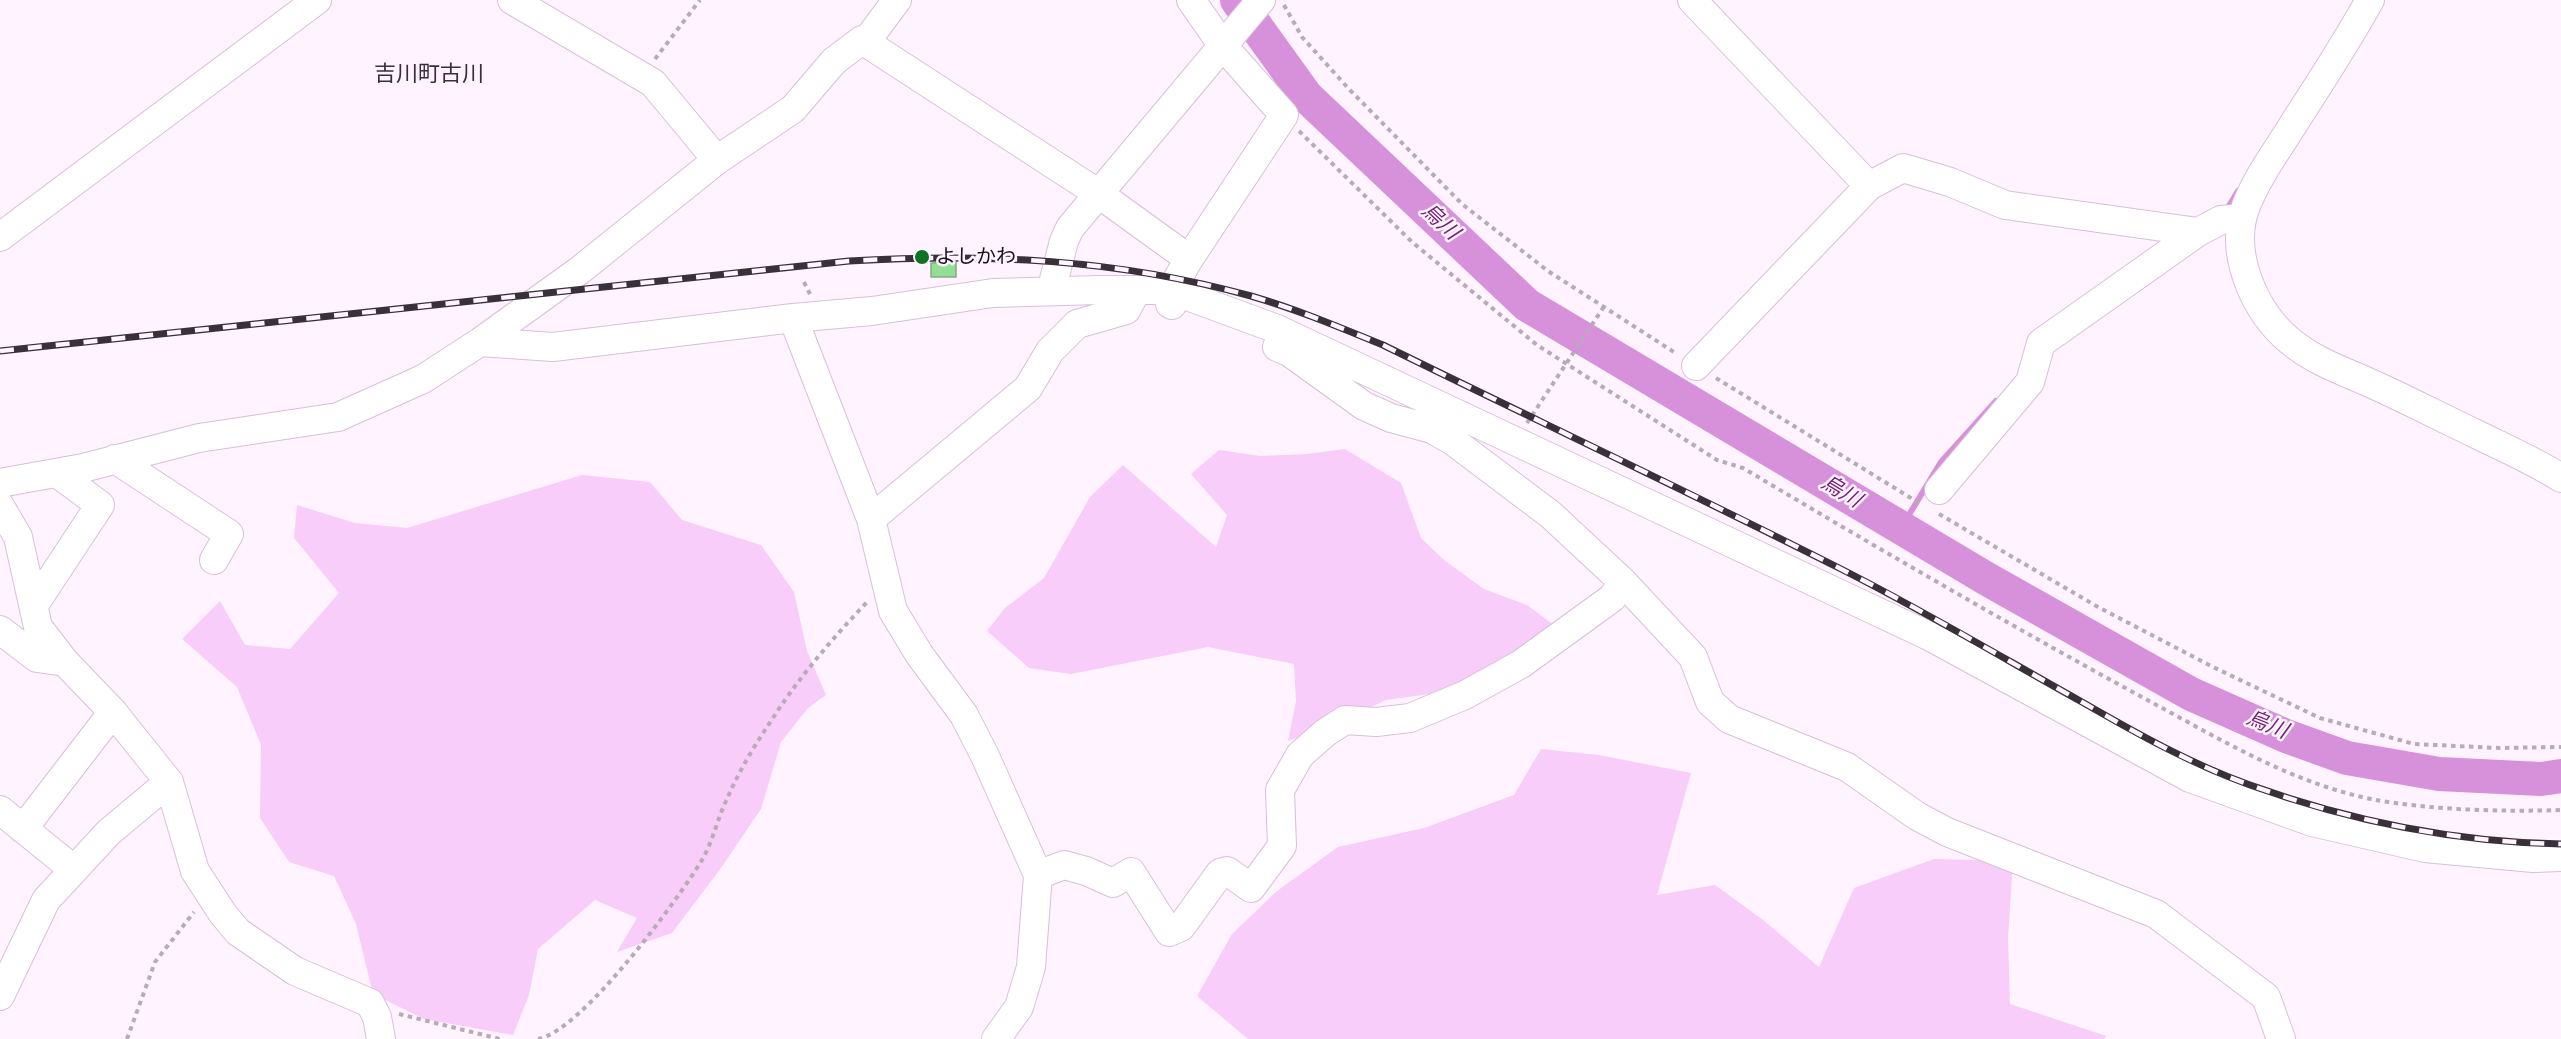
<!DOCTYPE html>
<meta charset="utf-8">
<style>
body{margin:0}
canvas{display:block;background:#fef3fe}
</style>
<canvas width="2561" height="1039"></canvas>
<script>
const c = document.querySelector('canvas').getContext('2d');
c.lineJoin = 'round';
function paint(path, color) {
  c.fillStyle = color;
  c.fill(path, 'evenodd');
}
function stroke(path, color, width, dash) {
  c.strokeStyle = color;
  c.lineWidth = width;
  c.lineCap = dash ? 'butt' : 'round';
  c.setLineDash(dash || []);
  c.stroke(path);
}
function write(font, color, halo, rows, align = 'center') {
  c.font = font + ' Karla,"Noto Sans JP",sans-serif';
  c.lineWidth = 5;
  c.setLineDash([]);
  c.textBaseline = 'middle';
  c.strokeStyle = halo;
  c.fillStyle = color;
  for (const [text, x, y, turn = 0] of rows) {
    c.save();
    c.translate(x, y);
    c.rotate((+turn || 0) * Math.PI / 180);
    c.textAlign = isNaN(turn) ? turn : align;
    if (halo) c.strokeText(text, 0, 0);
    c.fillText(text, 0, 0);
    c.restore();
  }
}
paint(new Path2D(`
 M 1345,449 L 1401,483 L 1421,538 L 1444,560 L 1484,589 L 1527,605 L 1554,625 L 1508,660 L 1450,691 L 1386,700 L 1345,720 L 1288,741 L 1296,701 L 1294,664 L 1208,647 L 1071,674 L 1029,668 L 987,631 L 1005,608 L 1044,578 L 1090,497 L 1123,465 L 1216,547 L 1227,515 L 1191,474 L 1219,450 L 1260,456 L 1307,454 Z
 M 582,475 L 650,482 L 682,520 L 761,545 L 794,592 L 807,651 L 826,695 L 808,708 L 781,742 L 761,809 L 721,868 L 672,933 L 617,952 L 637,918 L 595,900 L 538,949 L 529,995 L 513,1035 L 424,1019 L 373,994 L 356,924 L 334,876 L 289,862 L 260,818 L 261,745 L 237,687 L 182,639 L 220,601 L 245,645 L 290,649 L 339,593 L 294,538 L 297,505 L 355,523 L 407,528 Z
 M 1541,749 L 1599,755 L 1691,773 L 1657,895 L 1715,885 L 1763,920 L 1819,967 L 1854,888 L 1934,859 L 2013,861 L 2008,938 L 2010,1004 L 2106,1036 L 2104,1039 L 1248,1039 L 1197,996 L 1232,934 L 1277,891 L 1338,847 L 1424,828 L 1514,795 Z`), '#f8cdf9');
stroke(new Path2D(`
 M 2226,211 L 2238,191
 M 1901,528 L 1941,462 L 1996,401`), '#d790da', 6);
stroke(new Path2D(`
 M 1237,0 L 1306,96 L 1527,305 L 1987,579 L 2191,694 L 2286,736 L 2347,758 L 2439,774 L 2541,779 L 2561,776`), '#d790da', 34);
const building = new Path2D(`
 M 956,262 L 956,277 L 931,277 L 931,263 Z`);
paint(building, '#90df95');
stroke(building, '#8ca68c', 1.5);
const minor = new Path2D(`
 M 512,0 L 653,83 L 717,160
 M 1692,0 L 1869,186
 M 2370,0 C 2347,41 2322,80 2296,120 C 2279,148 2258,175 2246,206 C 2228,252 2254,311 2290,341 C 2314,361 2341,370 2370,383 C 2404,398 2438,416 2472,432 C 2502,447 2533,460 2561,478
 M 865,43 L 897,0
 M 0,237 L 317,0
 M 1051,291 L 1064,241 L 1070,228 L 1261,0
 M 1172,305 L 1170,304 L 1171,290 L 1189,259 L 1284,115 L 1223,46 L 1191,0
 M 793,318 L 871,519 L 893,611 L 919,654 L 964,715 L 985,756 L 1038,875 L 1031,967 L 1019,1007 L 996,1039
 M 480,342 L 580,270 L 717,160 L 793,109 L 834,61 L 862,40 L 1099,194 L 1189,259
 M 1277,347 L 1289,352 L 1364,406 L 1391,418 L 1432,429 L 1453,441 L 1551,515 L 1623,582 L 1693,657 L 1710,702 L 1729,719 L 1847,767 L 1917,816 L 1947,832 L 2156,914 L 2266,997 L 2281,1039
 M 1696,366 L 1869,186 L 1903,168 L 1950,182 L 2005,205 L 2198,232 L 2221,220 L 2242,218
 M 115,459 L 229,534 L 214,560
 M 0,483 L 83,468 L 199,438 L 338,417 L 423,379 L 480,342 L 553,347 L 793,318 L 872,311 L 993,293 L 1099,290 L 1171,290 L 1277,329 L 1929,636 L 2190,778 L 2312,822 L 2425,848 L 2533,858 L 2561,857
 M 1939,490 L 2030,382 L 2041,343 L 2198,232
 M 0,506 L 18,537 L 38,627 L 65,662 L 113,712 L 169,782 L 195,871 L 223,914 L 238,932 L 295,971 L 370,1003 L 377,1017 L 381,1039
 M 871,519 L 1028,388 L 1050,351 L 1077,324 L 1126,310 L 1137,290
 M 34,605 L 100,505 L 57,473
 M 0,630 L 37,658 L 65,662
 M 0,810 L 73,869
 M 23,829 L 113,712
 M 1038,875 L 1064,865 L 1086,871 L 1113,883 L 1131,872 L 1169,932 L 1181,927 L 1220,873 L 1227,871 L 1251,888 L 1282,846 L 1280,790 L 1300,755 L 1325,733 L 1345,720 L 1376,722 L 1410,718 L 1465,695 L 1521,664 L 1612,598 L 1623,582
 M 0,996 L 46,900 L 109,832 L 169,782`);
stroke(minor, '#d9bfda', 30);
stroke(new Path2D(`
 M 1284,5 L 1302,37 L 1348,88 L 1462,204 L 1548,271 L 1677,354
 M 655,59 L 700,0
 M 1299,131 L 1412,242 L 1537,345 L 1717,460 L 1743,468 C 1874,546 2006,623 2140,696 C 2213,735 2288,782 2371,799 C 2428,810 2503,812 2561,810
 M 804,282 L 810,294
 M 1716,378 L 1919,503
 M 1527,423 L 1603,308
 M 1939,514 L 2098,607 L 2213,667 L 2320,718 L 2414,744 L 2499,748 L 2561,747
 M 399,1014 L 500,1039
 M 127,1039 L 155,962 L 194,912
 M 538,1039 C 582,1031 677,901 702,860 C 713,841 717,820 726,801 C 738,773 754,746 771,721 C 799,677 832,639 868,601`), '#b6abb6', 4, [4.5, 4.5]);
stroke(minor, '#fff', 28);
const rail = new Path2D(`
 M 0,351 L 849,261 C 988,253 1116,259 1251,296 C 1296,309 1339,327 1383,345 C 1536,420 1691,493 1843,570 C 1924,611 2003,658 2082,702 C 2136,733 2191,764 2250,785 C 2350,821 2455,842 2561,844`);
stroke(rail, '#393039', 7);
stroke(rail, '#fef3fe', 4.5, [14]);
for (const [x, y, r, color] of [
 [922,257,8,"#0e7324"]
]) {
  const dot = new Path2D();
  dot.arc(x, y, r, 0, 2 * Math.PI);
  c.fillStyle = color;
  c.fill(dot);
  stroke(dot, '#fef3fe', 2);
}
write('20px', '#1b121b', '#fef3fe', [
 ["よしかわ",936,257]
], 'left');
write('italic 21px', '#721f78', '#fef3fe', [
 ["烏川",1440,222,43],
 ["烏川",1841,492,31],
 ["烏川",2267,725,22]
]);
write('22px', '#3f2b40', '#fef3fe', [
 ["吉川町古川",429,75]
]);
</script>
